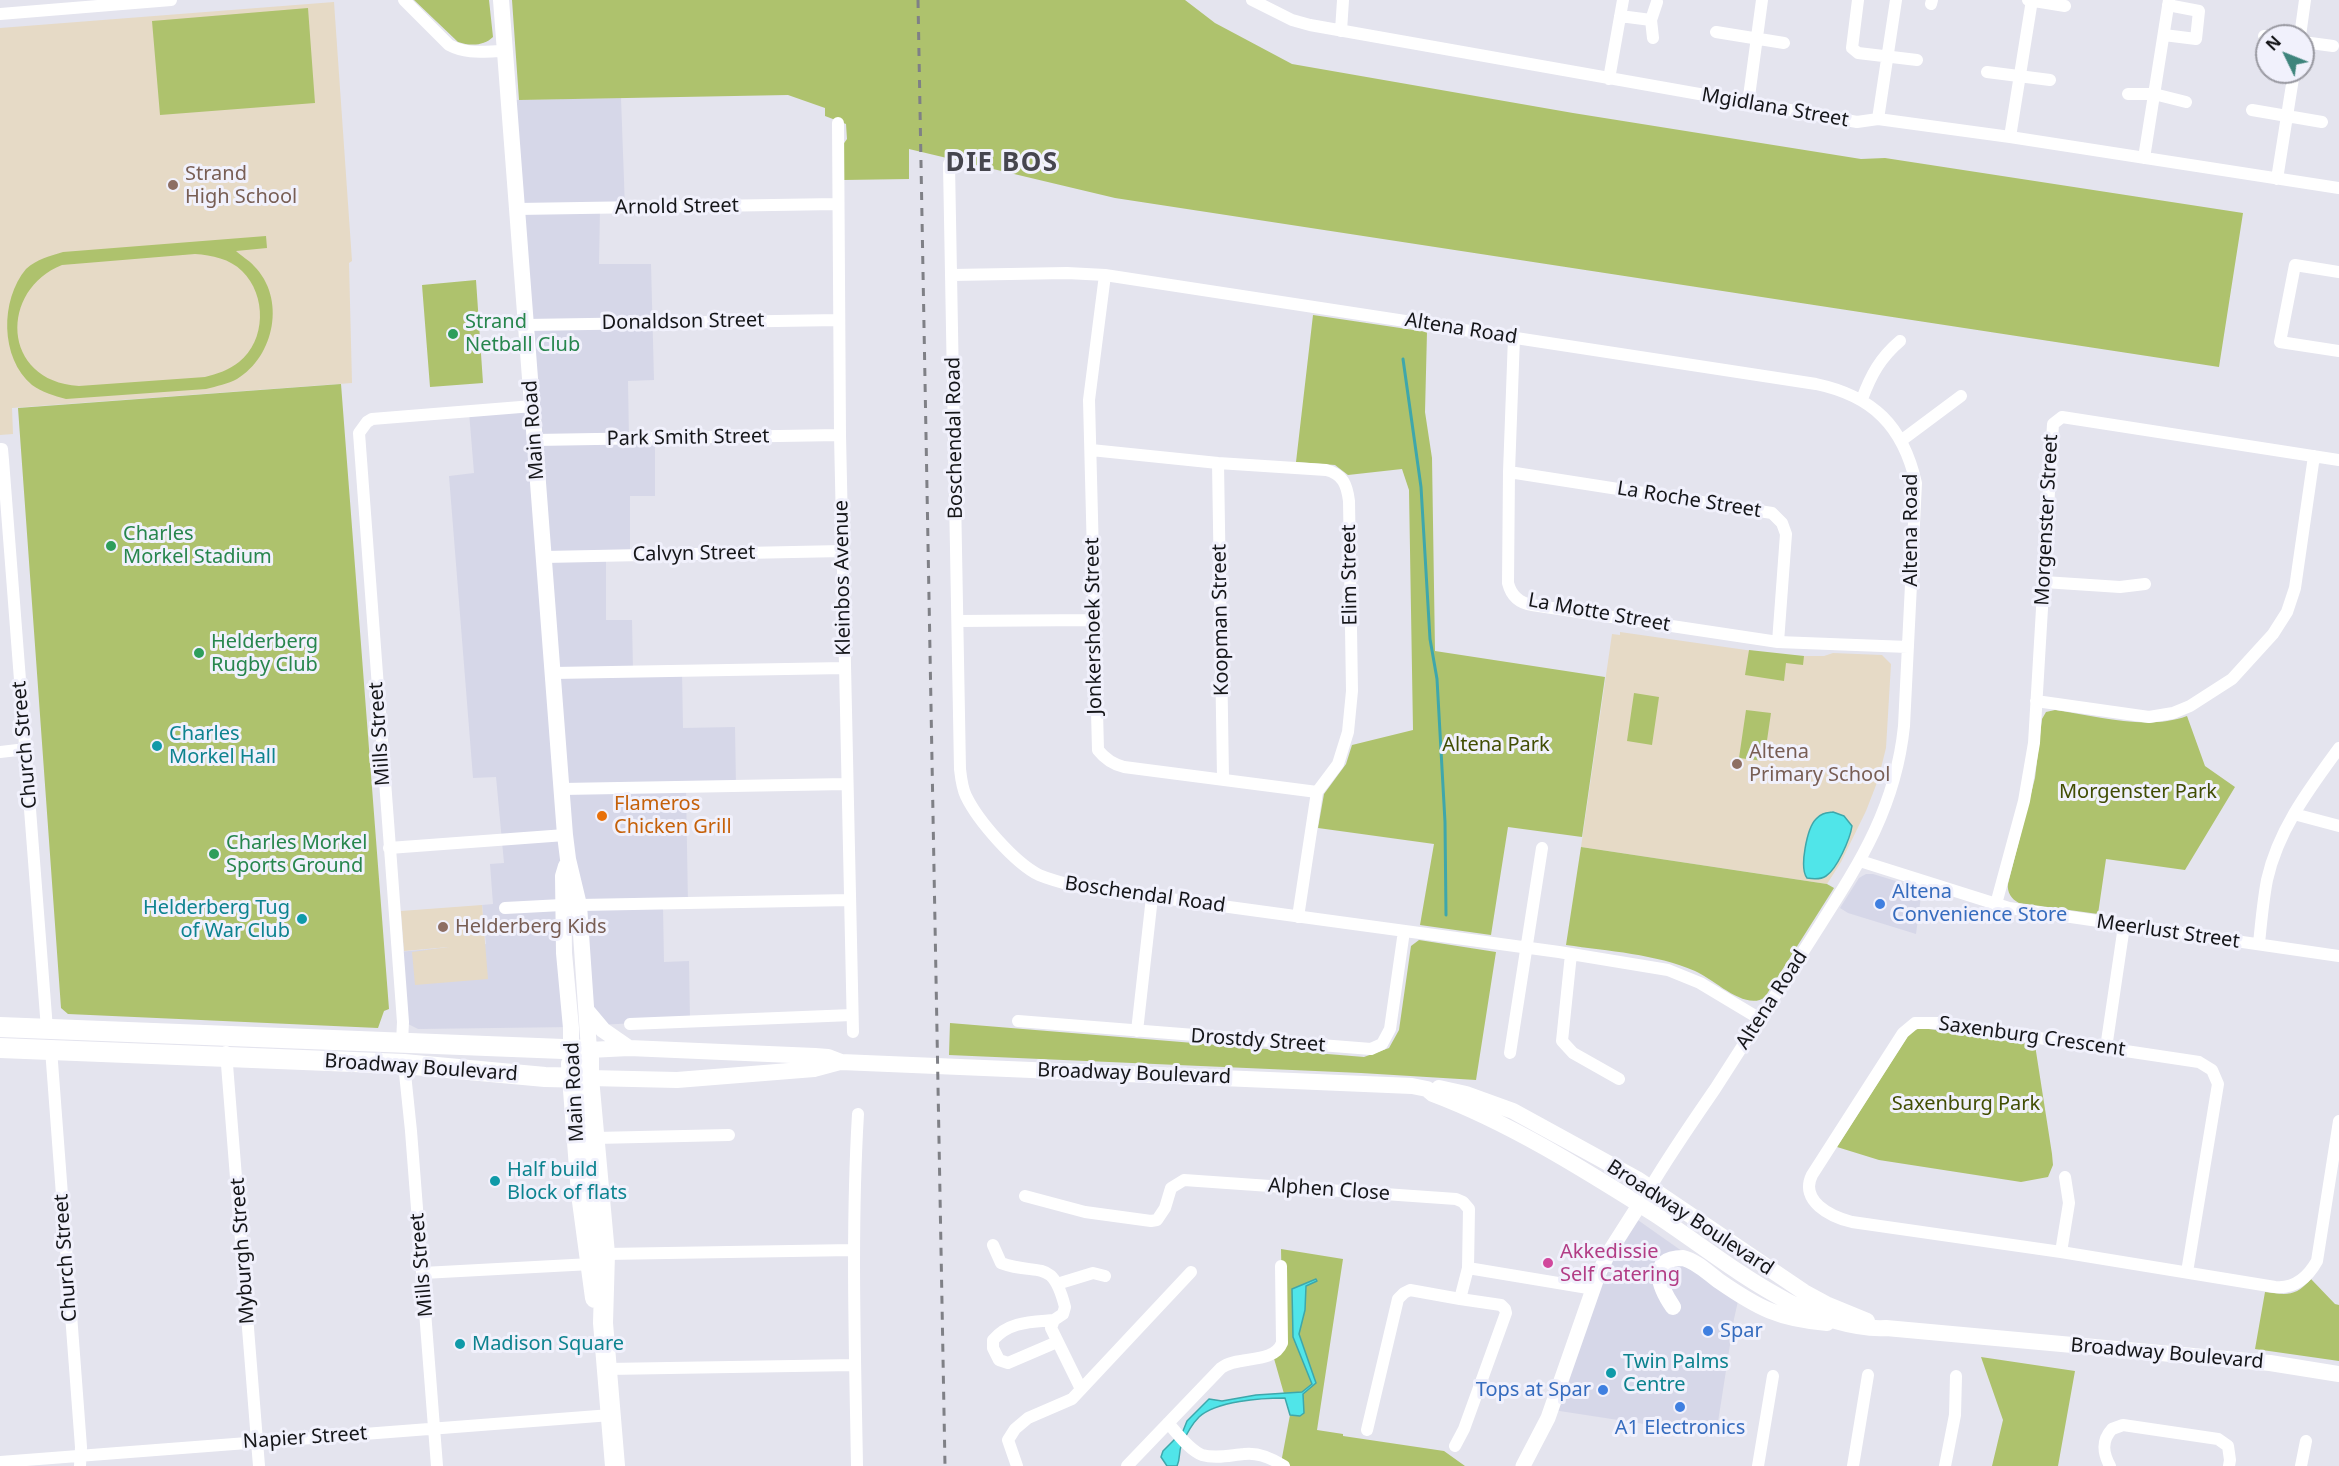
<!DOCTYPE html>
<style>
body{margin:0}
#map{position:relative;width:2339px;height:1466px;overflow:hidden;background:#e4e4ee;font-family:"Noto Sans",sans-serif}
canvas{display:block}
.north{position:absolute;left:2255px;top:24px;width:60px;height:60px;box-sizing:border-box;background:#f1f1fc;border:2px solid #9999a1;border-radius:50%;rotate:313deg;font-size:16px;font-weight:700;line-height:24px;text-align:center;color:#151619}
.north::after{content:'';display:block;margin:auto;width:21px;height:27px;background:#3e847c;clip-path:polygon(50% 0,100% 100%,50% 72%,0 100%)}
</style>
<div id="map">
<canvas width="2339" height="1466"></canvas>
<div class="north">N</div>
</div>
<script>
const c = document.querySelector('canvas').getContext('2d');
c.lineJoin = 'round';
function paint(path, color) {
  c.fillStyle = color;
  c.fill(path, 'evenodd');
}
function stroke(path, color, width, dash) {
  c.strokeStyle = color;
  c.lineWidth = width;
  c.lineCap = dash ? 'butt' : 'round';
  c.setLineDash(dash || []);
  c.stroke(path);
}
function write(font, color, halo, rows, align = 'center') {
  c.font = font + ' "Noto Sans",sans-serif';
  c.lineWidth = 6;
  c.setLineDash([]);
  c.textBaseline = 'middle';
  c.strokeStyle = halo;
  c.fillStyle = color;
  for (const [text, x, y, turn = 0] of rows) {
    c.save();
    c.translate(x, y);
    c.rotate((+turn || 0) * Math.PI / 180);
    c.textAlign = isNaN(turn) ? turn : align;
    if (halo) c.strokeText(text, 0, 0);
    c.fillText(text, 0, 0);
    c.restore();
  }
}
paint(new Path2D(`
 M 621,98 L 625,208 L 600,209 L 599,264 L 651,264 L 654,380 L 628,381 L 629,439 L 655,439 L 655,496 L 630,496 L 630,556 L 606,557 L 606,620 L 632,620 L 633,671 L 682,670 L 683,728 L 735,727 L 736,787 L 686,788 L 688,905 L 663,906 L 664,962 L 689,961 L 690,1020 L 599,1025 L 588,1010 L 569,860 L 572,1027 L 418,1029 L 404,1022 L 398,952 L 486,944 L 482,905 L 493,904 L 490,864 L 504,863 L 496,777 L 473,778 L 449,476 L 474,473 L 469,412 L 534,407 L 511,100 Z
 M 1866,874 L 1873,874 L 1922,889 L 1916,934 L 1848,913 L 1840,908 L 1859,878 Z
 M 1635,1218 L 1740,1292 L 1734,1319 L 1716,1435 L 1553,1410 L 1595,1290 Z`), '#d6d7e8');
paint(new Path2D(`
 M 334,2 L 352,261 L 349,263 L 352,383 L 12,408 L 13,434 L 0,435 L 0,28 Z
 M 1620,632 L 1788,656 L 1824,656 L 1833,653 L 1882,655 L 1891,664 L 1886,748 L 1878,780 L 1866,811 L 1841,862 L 1827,884 L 1581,847 L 1612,634 L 1620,635 Z
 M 482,905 L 488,979 L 415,985 L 412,952 L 449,947 L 404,951 L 401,911 Z`), '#e6dac6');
paint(new Path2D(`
 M 414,0 L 489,0 L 493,37 C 484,46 470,46 458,42 Z
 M 512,0 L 1185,0 L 1215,23 L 1292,64 L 1573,113 L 1861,159 L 1885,158 L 2243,213 L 2219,367 L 1115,198 L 909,149 L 909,179 L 843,180 L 842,146 L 847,139 L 846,124 L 825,116 L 825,108 L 788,95 L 519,100 Z
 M 308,8 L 315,103 L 160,115 L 152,21 Z
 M 266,236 L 267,248 L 236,251 C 241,256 249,260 254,266 C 286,298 275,356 237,379 C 228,384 217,386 206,389 L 66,399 C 54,396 42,392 32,385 C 0,358 0,300 26,269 C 37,259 50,256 63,252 ZM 195,254 C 212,255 230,259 242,271 C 267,295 266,341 239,362 C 229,370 217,374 205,377 L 79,386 C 0,381 0,289 62,265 Z
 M 476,280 L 483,383 L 430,387 L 422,285 Z
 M 1313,315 L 1427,332 L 1425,412 L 1432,458 L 1435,651 L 1605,677 L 1582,837 L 1508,827 L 1491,935 L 1420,925 L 1434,844 L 1318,828 L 1324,794 L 1346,764 L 1352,745 L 1413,730 L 1409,490 L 1402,469 L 1348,475 L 1335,465 L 1296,462 Z
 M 341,384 L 389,1009 L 384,1011 L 378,1028 L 68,1014 L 61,1008 L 18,408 Z
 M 1749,650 L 1804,656 L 1803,665 L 1786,663 L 1784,681 L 1745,675 Z
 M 1634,693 L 1659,697 L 1652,745 L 1627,741 Z
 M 1746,710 L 1771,713 L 1764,761 L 1739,758 Z
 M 2055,710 C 2098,716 2146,731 2187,716 L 2205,766 L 2235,787 L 2185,870 L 2106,859 L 2098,914 L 2019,903 C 2011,899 2007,892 2008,884 L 2035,778 L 2042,719 L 2046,712 Z
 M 1581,847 L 1827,884 L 1834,888 L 1765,997 C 1746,1012 1714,979 1695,971 C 1656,954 1608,951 1566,945 Z
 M 1419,940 L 1496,952 L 1476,1080 L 1361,1073 L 949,1055 L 950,1023 L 1364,1057 L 1389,1048 L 1399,1030 L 1411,946 Z
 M 1922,1028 L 2035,1045 L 2052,1154 L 2053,1165 L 2048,1177 L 2021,1182 L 1879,1160 L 1837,1147 L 1908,1036 L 1914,1030 Z
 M 1281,1249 L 1343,1259 L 1317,1430 L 1343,1434 L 1343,1436 L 1444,1451 L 1465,1466 L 1286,1466 L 1281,1463 L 1290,1415 L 1273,1355 L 1283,1343 Z
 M 2311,1279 L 2335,1304 L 2339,1305 L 2339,1361 L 2255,1349 L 2265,1292 C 2287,1295 2295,1297 2311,1279 Z
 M 1981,1357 L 2075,1371 L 2058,1466 L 1992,1466 L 2003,1420 Z`), '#aec26d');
const water = new Path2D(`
 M 1833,812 L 1844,816 L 1852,826 C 1850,839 1837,869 1826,876 C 1820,880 1813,879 1807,878 C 1799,868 1807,828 1816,819 C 1821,813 1826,813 1833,812 Z
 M 1316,1279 L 1317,1281 L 1306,1286 L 1305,1310 L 1299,1334 L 1316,1383 L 1303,1394 L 1304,1413 L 1300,1416 L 1290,1415 L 1285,1398 C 1262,1398 1216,1401 1199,1417 C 1192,1424 1186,1435 1182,1444 C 1178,1452 1181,1457 1177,1466 L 1167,1466 L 1161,1457 L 1163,1451 L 1183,1431 L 1187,1421 L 1209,1399 L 1222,1401 L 1256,1395 L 1302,1392 L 1312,1384 L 1293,1337 L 1292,1289 Z`);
paint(water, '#50e5e9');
stroke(water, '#3ea7ab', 1.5);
stroke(new Path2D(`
 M 1403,359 L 1421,487 L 1430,639 L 1437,679 L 1445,822 L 1446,915`), '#3ea7ab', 3);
stroke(new Path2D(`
 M 404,0 L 449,45 C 468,55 485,51 505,51
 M 1252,0 L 1292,20 L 1310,25 L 1857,122 L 1878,119 L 2010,137 L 2339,188
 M 1858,0 L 1852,48 L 1858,53 L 1917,60
 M 2028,0 L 2065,6
 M 1931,4 L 1932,0
 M 0,14 L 171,0
 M 1620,16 L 1651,20
 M 1341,31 L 1343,0
 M 1716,32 L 1784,43
 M 2164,35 L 2196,39 L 2199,11 L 2168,5
 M 2264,36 L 2267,36
 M 2300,36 L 2305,0
 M 1653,38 L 1651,20 L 1657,2
 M 2303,42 L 2333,46
 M 1987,72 L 2050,80
 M 1609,79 L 1623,0
 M 2128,94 L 2154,94 L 2186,102
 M 1748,104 L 1762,0
 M 2252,110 L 2322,122
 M 1878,119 L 1896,0
 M 838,123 L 840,435 L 853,1032
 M 2010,137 L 2032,0
 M 2144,158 L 2169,0
 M 949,164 L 960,769 C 961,778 962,788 966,796 C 978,821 1015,863 1039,875 C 1051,880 1063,883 1075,886 L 1559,952 L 1668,970 L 1700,983 L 1760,1019
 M 2277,179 L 2294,72
 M 517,209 L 837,204
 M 2339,272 L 2295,265 L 2280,342 L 2339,351
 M 952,275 L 1067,273 L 1105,275 L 1816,384 C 1873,396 1903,426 1916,483 L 1904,726 C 1895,814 1854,871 1808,944 C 1777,992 1746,1041 1715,1089 C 1693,1121 1670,1154 1650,1188
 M 1105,275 L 1089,400 L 1098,750 C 1105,759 1112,764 1124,767 L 1317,792
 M 526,325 L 839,320
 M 1514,337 L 1509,472 L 1508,583 C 1511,595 1519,603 1532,605 L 1778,642 L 1908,647
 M 1862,399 C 1871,375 1880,358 1900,341
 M 535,440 L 840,435
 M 1902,440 L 1961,396
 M 0,449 L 2,449 L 3,460 L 47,1029
 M 1091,450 L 1218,463 L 1326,470 C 1343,474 1347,485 1349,501 L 1352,691 L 1348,732 L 1338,764 L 1317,792 L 1298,917
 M 1218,463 L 1223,778
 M 1509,472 L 1772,513 L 1782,523 L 1786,534 L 1778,642
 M 544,557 L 843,551
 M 2044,582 L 2120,587 L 2145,584
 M 958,621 L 1094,620
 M 553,673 L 845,668
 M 2036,701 L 2149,717 L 2173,713 L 2190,706 L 2232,679 L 2273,634 L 2287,612 L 2295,588 L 2314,456
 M 0,752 L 26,749
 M 562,789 L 847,784
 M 2294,814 L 2339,826
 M 389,848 L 565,835
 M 1860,861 L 2009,908 L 2339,956
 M 1996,904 L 2024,801 L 2034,743 L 2053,424 L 2062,417 L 2339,460
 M 579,905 L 850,900
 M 505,908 L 562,905
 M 2259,944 C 2261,923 2263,901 2267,880 C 2278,830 2309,789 2339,748
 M 1571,954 L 1562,1041 L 1573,1053 L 1619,1079
 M 1018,1021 L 1371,1049 L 1382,1044 L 1390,1029 L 1404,931
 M 630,1024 L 852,1015
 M 1137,1031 L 1152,897
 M 402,1042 L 403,1022 L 359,433 L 367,422 L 372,419 L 533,406
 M 2106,1048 L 2124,926
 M 51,1049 L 81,1447 L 80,1466
 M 226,1052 L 259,1466
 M 1510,1053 L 1542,848
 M 404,1064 L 411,1131 L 437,1466
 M 595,1138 L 729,1135
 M 1025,1196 L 1085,1212 L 1151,1221 L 1157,1220 L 1165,1208 L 1171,1188 L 1184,1180 L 1456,1199 L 1463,1202 L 1469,1209 L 1468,1268 L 1594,1289
 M 993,1245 L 1001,1263 C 1039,1277 1052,1256 1065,1307 L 1063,1314 L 1054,1320 L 1051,1328 L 1081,1389
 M 2061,1252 L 2069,1203 L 2065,1177
 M 605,1254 L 853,1250
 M 2187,1272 L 2218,1084 L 2212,1070 L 2199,1062 L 1939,1023 L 1915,1023 L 1903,1033 L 1812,1175 C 1799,1201 1831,1217 1852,1222 L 2061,1252 L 2275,1287 C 2295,1289 2308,1277 2317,1261 L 2339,1121
 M 423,1273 L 591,1264
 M 1057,1284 L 1093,1273 L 1105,1276
 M 1054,1320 C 1032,1322 1009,1321 993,1340 L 993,1348 L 999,1360 L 1008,1363 L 1057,1342
 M 607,1369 L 855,1365
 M 1168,1423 C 1177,1433 1189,1450 1202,1455 C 1216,1459 1231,1455 1244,1454 C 1258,1452 1273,1459 1284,1466
 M 1367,1430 L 1398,1299 L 1404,1293 L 1410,1290 L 1460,1299 L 1468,1268
 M 1455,1446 L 1464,1429 L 1506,1313 L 1505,1309 L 1501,1305 L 1460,1299
 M 0,1462 L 611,1415
 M 857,1466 C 855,1348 851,1231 858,1114
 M 1017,1466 L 1008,1440 L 1015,1429 L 1028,1418 L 1072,1399 L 1191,1272
 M 1127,1466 L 1221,1368 C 1238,1355 1273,1365 1282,1343 L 1281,1266
 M 1758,1466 L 1773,1376
 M 1853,1466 L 1868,1375
 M 1945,1466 L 1955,1415 L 1956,1376
 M 2110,1466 C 2103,1453 2101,1441 2112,1429 L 2123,1425 L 2218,1439 L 2228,1446 L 2230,1460 L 2229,1466
 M 2301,1466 L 2306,1441`), '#fff', 12);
stroke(new Path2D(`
 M 1523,1466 L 1548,1418 L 1598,1275 L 1608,1254 L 1650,1188`), '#fff', 15);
stroke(new Path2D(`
 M 501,0 L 565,835 L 568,859 L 579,905 L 589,1050 L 629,1048 L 815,1056 L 828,1057 L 841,1062 L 1412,1086 L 1427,1089 L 1433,1094 C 1510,1123 1583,1169 1653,1213 C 1718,1255 1805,1332 1886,1328 L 2270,1363 L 2339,1374
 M 566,866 L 563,876 L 564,953 L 571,1028 L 571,1050
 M 587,1011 L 603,1030 L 629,1048
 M 589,1078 L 677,1080 L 814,1069 L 840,1062
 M 1439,1088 L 1466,1094 L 1513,1111 L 1637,1179 L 1804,1292 L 1828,1305 L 1867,1321
 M 1673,1307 C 1660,1288 1647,1258 1683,1258 C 1696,1261 1708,1273 1719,1281 C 1758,1308 1779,1319 1827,1323`), '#fff', 16);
stroke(new Path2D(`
 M 0,1027 L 589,1050 L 589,1078 L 605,1254 L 603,1323 L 615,1466
 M 0,1048 L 404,1064 L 545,1077 L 589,1078
 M 571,1064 L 581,1194 L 595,1298`), '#fff', 20);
stroke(new Path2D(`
 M 918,0 L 945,1466`), '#7f8086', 3, [8, 8]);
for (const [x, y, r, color] of [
 [173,185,6,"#8d6e63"],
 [453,334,6,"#2e9e5b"],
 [111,546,6,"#2e9e5b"],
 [199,653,6,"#2e9e5b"],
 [157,746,6,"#0f9aa8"],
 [1737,764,6,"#8d6e63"],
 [602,816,6,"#e8710a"],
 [214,854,6,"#2e9e5b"],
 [1880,904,6,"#3f7fe0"],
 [302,919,6,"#0f9aa8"],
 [443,927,6,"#8d6e63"],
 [495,1181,6,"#0f9aa8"],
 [1548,1263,6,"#d1479c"],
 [1708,1331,6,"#3f7fe0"],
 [460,1344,6,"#0f9aa8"],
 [1611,1373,6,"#0f9aa8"],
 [1603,1390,6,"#3f7fe0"],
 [1680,1407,6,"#3f7fe0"]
]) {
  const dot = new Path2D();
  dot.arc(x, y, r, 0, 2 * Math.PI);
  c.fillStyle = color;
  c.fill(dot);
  stroke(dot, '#f1f1fc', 2);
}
write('20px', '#151619', '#f1f1fc', [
 ["Mgidlana Street",1775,108,10],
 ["Arnold Street",677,207,-1],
 ["Donaldson Street",683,322,-1],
 ["Altena Road",1461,329,9],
 ["Main Road",534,430,-94],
 ["Park Smith Street",688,438,-1],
 ["Boschendal Road",955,438,-91],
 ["La Roche Street",1689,500,9],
 ["Morgenster Street",2047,520,-87],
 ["Altena Road",1911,530,-90],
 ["Calvyn Street",694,554,-1],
 ["Elim Street",1350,575,-91],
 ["Kleinbos Avenue",843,578,-91],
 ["La Motte Street",1599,613,10],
 ["Koopman Street",1221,620,-91],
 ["Jonkershoek Street",1094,626,-91],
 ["Mills Street",380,734,-94],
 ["Church Street",25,745,-95],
 ["Boschendal Road",1145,895,8],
 ["Meerlust Street",2168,932,8],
 ["Altena Road",1772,1000,-57],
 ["Saxenburg Crescent",2032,1037,8],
 ["Drostdy Street",1258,1041,4],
 ["Broadway Boulevard",421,1068,4],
 ["Broadway Boulevard",1134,1074,2],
 ["Main Road",575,1092,-93],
 ["Alphen Close",1329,1190,4],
 ["Broadway Boulevard",1690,1218,33],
 ["Myburgh Street",243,1251,-94],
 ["Church Street",66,1258,-94],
 ["Mills Street",422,1265,-95],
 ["Broadway Boulevard",2167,1354,5],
 ["Napier Street",305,1438,-4]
]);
write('20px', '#785e54', '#f1f1fc', [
 ["Strand",185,174],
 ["High School",185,197],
 ["Altena",1749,752],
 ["Primary School",1749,775],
 ["Helderberg Kids",455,927]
], 'left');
write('20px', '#27864d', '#f1f1fc', [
 ["Strand",465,322],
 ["Netball Club",465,345],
 ["Charles",123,534],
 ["Morkel Stadium",123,557],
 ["Helderberg",211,642],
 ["Rugby Club",211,665],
 ["Charles Morkel",226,843],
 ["Sports Ground",226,866]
], 'left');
write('20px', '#0d838f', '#f1f1fc', [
 ["Charles",169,734],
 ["Morkel Hall",169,757],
 ["Helderberg Tug",290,908,"right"],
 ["of War Club",290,931,"right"],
 ["Half build",507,1170],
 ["Block of flats",507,1193],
 ["Madison Square",472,1344],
 ["Twin Palms",1623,1362],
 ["Centre",1623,1385]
], 'left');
write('20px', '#414d03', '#f1f1fc', [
 ["Altena Park",1496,745],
 ["Morgenster Park",2138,792],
 ["Saxenburg Park",1966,1104]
]);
write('20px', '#c56008', '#f1f1fc', [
 ["Flameros",614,804],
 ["Chicken Grill",614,827]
], 'left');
write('20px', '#366cbe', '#f1f1fc', [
 ["Altena",1892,892],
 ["Convenience Store",1892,915],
 ["Spar",1720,1331],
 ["Tops at Spar",1591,1390,"right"],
 ["A1 Electronics",1680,1428,"center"]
], 'left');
write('20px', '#b23c85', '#f1f1fc', [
 ["Akkedissie",1560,1252],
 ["Self Catering",1560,1275]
], 'left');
c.letterSpacing = '1.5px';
write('bold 26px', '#46464e', '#f1f1fc', [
 ["DIE BOS",1002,164]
]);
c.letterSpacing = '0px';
</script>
